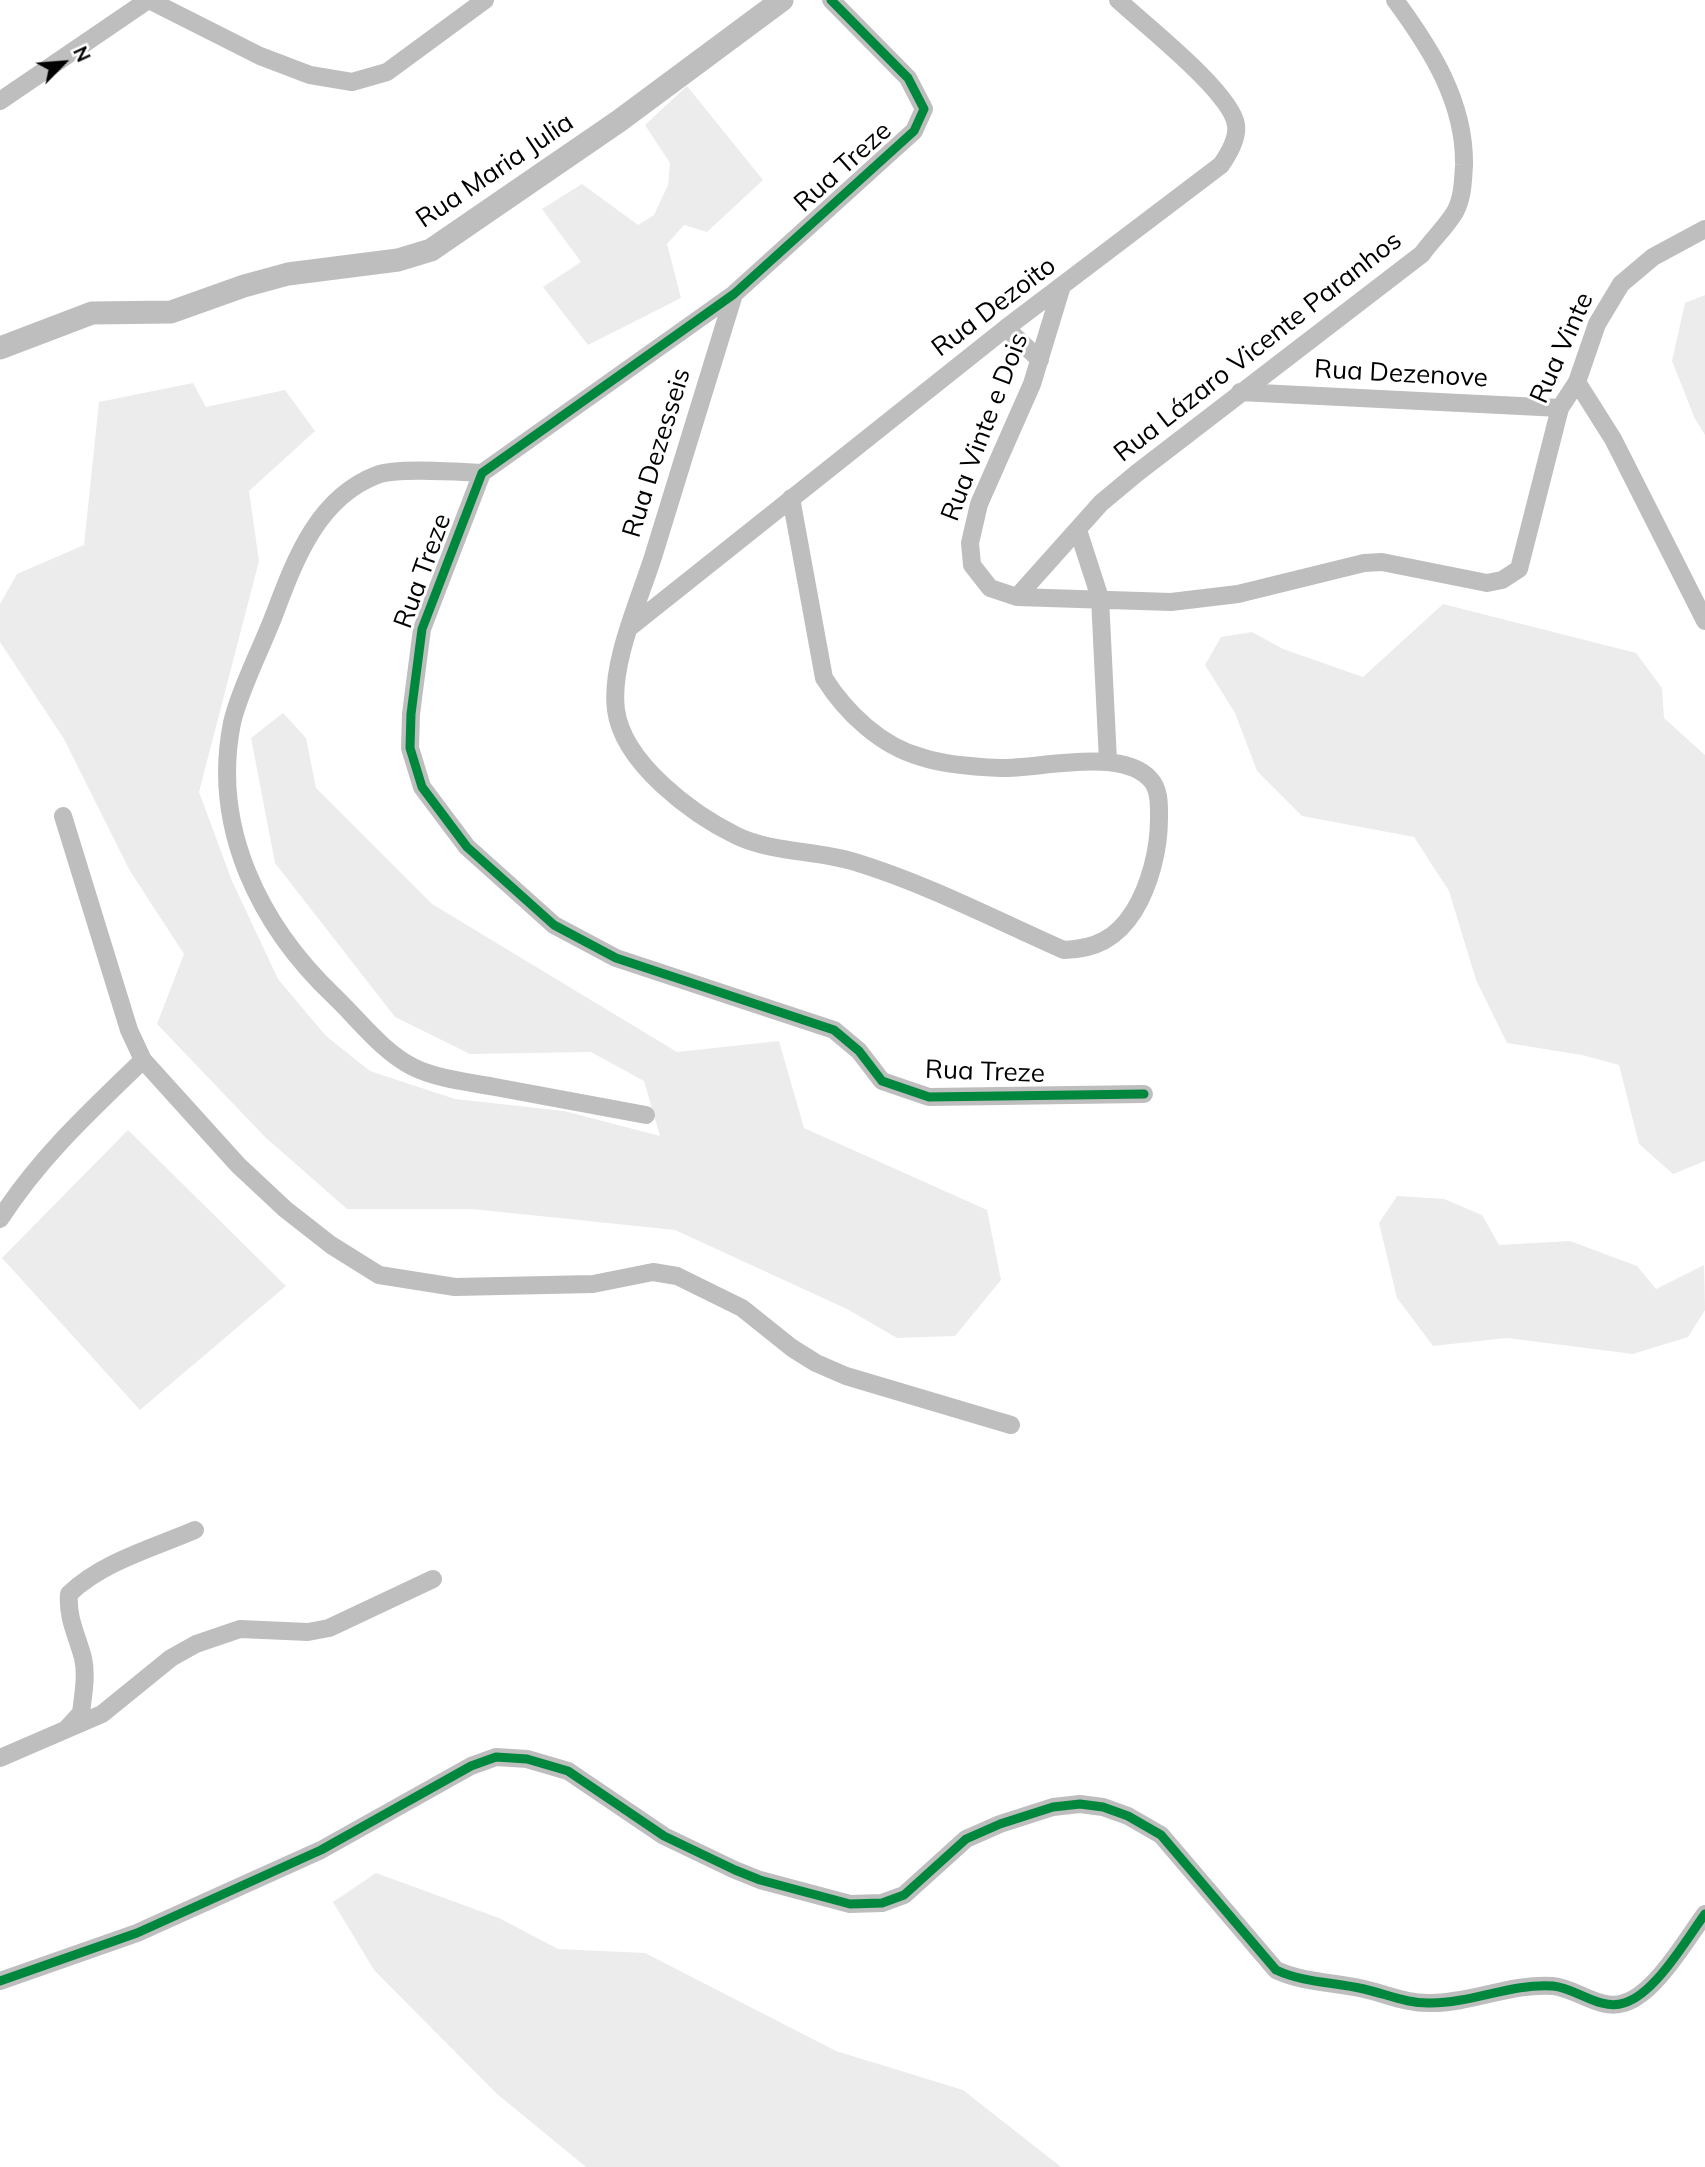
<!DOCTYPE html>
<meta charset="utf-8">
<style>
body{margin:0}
#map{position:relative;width:1705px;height:2167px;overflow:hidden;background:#fff;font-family:Mulish,sans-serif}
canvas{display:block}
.north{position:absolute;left:28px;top:28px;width:70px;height:70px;-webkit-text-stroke:5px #fff;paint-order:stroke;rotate:65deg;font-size:19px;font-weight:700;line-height:28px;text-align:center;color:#000}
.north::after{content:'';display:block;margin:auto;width:24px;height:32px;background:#000;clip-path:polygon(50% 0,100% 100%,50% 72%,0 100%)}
</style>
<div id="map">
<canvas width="1705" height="2167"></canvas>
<div class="north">N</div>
</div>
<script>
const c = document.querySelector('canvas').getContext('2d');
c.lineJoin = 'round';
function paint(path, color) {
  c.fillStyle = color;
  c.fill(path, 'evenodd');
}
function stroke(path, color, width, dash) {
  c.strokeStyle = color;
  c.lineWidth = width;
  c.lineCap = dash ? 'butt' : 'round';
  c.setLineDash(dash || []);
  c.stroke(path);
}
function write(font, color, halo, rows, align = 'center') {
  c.font = font + ' Mulish,sans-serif';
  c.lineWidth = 6;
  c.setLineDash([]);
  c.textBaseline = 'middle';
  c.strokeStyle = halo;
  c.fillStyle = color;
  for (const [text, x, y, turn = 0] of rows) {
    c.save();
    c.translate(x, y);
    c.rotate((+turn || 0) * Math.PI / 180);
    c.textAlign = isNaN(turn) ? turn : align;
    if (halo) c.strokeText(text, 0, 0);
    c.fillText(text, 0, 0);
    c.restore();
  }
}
paint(new Path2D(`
 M 687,86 L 763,180 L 707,232 L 684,225 L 667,244 L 681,298 L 588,345 L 543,287 L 581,262 L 542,209 L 582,184 L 638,225 L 654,215 L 668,185 L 670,163 L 645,125 Z
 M 1705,295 L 1705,435 L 1695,419 L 1672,361 L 1685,303 Z
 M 193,383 L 206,407 L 285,390 L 315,431 L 249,491 L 259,561 L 199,792 L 232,881 L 278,979 L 326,1036 L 370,1071 L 455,1099 L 564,1111 L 660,1136 L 644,1081 L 591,1052 L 470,1054 L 395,1017 L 275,863 L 251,738 L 283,713 L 306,738 L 316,788 L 432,904 L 677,1052 L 779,1041 L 804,1128 L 987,1210 L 1001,1280 L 955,1336 L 897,1338 L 847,1309 L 675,1230 L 472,1209 L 347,1209 L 265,1137 L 157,1024 L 184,954 L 130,871 L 64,739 L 0,642 L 0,604 L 17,574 L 84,545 L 99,402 Z
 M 1443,604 L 1636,653 L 1662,688 L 1664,718 L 1705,755 L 1705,1161 L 1673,1174 L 1639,1144 L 1619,1065 L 1582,1055 L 1507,1043 L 1476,980 L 1449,891 L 1414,837 L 1302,816 L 1257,771 L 1235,713 L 1205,665 L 1221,637 L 1252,632 L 1283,649 L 1363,677 Z
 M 128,1130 L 286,1286 L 140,1410 L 2,1258 Z
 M 1397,1196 L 1444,1199 L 1482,1215 L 1499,1245 L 1570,1241 L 1637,1266 L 1656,1289 L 1704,1265 L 1705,1310 L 1688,1337 L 1633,1354 L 1507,1338 L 1433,1346 L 1397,1298 L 1379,1223 Z
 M 376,1873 L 499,1918 L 558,1949 L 645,1953 L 836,2051 L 963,2090 L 1061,2167 L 586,2167 L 497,2094 L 374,1970 L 333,1902 Z`), '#ececec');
stroke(new Path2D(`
 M 149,0 L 260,56 L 310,75 L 352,82 L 387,72 L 485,0
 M 831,0 L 908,78 L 924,109 L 914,131 L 734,294 L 482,473 L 422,629 L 411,714 L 410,748 L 422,787 L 467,847 L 554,925 L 616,958 L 834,1030 L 859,1051 L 882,1081 L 929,1097 L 1144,1094
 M 0,101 L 148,0
 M 1061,289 L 1032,384 L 979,504 L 970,543 L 972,565 L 990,588 L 1017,597 L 1171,602 L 1238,594 L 1364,563 L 1382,562 L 1487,583 L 1502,580 L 1519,569 L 1560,408 L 1577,382 L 1597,324 L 1621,284 L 1653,257 L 1705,229
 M 734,294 C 707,381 680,469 653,557 C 639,601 610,664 616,710 C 623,763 692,814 737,836 C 773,853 817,850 855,862 C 927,884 996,920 1064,950 C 1096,949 1117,938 1134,911 C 1150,885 1159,849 1159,819 C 1159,806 1160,789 1150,779 C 1121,747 1039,769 1000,768 C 975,767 945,765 921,757 C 881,746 846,713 824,678 L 791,498
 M 1006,328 L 1040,360
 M 1577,382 L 1613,439 L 1705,621
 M 1240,392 L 1560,408
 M 482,473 C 458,472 398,467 377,475 C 319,497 296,557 276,610 C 264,643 239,691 232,723 C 211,828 260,926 335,997 C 359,1020 383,1052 413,1067 C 437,1079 469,1082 495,1087 C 545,1096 596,1106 646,1115
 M 1078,530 L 1100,598 L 1108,761
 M 1017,597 L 1101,503 L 1137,473 L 1422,254 C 1432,240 1446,227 1455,212 C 1463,197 1463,180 1464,165 C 1465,102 1431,49 1395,0
 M 629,628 L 1006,328 L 1221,165 C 1228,155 1238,139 1236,125 C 1232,93 1144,24 1118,0
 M 63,816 L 129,1030 L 143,1060 L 238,1165 L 285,1209 L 331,1245 L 379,1275 L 455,1287 L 593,1284 L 653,1272 L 677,1276 L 742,1308 L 792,1348 L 816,1363 L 846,1376 L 1011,1425
 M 0,1219 C 39,1158 91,1110 143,1060
 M 68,1727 L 81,1713 C 83,1696 87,1675 83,1658 C 77,1635 67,1618 69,1594 C 102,1562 153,1548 195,1530
 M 0,1758 L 102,1714 L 171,1658 L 196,1644 L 240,1629 L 308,1632 L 329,1628 L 433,1579
 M 0,1981 L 137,1933 L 321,1850 L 471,1766 L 496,1757 L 527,1759 L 568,1771 L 664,1836 L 735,1870 L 760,1880 L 850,1904 L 882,1903 L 904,1895 L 966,1839 L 1000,1824 L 1053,1807 L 1080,1804 L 1103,1807 L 1128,1816 L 1161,1835 L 1276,1970 C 1304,1983 1334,1982 1364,1989 C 1386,1994 1408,2004 1431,2003 C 1472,2003 1512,1983 1553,1986 C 1576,1988 1600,2011 1624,2003 C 1655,1994 1686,1940 1705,1914`), '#bebebe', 18);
stroke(new Path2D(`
 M 0,348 L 92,313 L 171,312 L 244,286 L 288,274 L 398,260 L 431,250 L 619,121 L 782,0`), '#bebebe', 23);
stroke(new Path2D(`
 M 831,0 L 908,78 L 924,109 L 914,131 L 734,294 L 482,473 L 422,629 L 411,714 L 410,748 L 422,787 L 467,847 L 554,925 L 616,958 L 834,1030 L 859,1051 L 882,1081 L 929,1097 L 1144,1094
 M 0,1981 L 137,1933 L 321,1850 L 471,1766 L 496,1757 L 527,1759 L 568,1771 L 664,1836 L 735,1870 L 760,1880 L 850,1904 L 882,1903 L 904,1895 L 966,1839 L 1000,1824 L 1053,1807 L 1080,1804 L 1103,1807 L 1128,1816 L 1161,1835 L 1276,1970 C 1304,1983 1334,1982 1364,1989 C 1386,1994 1408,2004 1431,2003 C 1472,2003 1512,1983 1553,1986 C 1576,1988 1600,2011 1624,2003 C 1655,1994 1686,1940 1705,1914`), '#00873e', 9);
write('26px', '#000', '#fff', [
 ["Rua Treze",843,167,-42],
 ["Rua Maria Julia",495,171,-34],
 ["Rua Dezoito",994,307,-37],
 ["Rua Lázaro Vicente Paranhos",1258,347,-38],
 ["Rua Vinte",1562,348,-66],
 ["Rua Dezenove",1401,374,3],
 ["Rua Vinte e Dois",985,427,-69],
 ["Rua Dezesseis",657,453,-73],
 ["Rua Treze",423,571,-70],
 ["Rua Treze",985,1072,2]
]);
</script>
